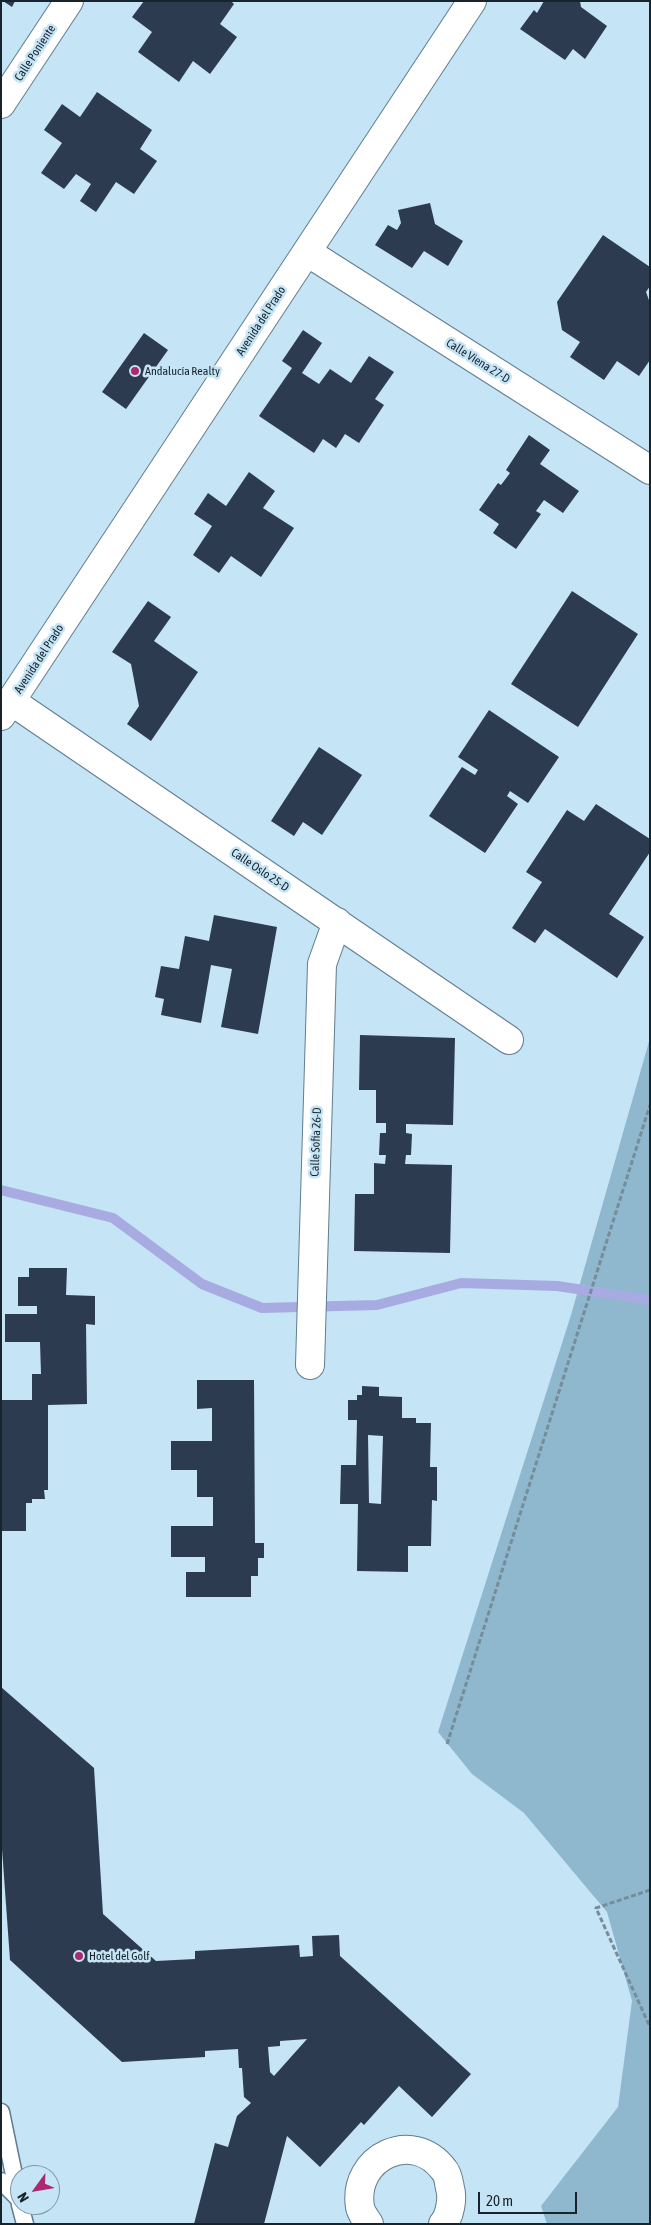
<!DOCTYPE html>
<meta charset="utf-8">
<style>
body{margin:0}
#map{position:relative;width:651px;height:2225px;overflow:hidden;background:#c5e4f6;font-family:"Asap Condensed",sans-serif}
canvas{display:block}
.frame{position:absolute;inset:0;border:2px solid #18242b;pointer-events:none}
.north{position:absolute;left:10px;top:2165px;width:50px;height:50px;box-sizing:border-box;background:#c5e4f6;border:1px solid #8097a5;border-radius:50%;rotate:238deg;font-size:14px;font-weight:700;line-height:20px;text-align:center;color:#18242b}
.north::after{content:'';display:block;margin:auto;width:18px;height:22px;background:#ac2871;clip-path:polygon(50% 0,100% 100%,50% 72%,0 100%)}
.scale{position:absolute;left:478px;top:2192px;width:99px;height:22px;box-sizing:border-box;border:2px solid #18242b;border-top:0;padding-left:6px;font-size:15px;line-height:18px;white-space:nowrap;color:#18242b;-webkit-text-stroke:4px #c5e4f6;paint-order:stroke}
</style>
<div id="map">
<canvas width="651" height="2225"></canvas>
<div class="frame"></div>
<div class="north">N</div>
<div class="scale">20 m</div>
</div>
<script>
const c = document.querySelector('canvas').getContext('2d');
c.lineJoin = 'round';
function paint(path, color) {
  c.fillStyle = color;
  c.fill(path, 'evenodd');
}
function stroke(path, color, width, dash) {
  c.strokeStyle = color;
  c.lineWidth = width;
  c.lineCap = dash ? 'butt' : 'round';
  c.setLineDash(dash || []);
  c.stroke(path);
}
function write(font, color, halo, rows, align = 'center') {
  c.font = font + ' "Asap Condensed",sans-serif';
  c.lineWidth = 5;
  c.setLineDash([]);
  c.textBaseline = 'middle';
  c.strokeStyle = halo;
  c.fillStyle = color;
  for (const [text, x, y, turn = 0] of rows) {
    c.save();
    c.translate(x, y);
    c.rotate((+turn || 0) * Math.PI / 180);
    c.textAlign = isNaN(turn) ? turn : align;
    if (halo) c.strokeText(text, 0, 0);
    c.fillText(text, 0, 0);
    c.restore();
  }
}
paint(new Path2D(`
 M 650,1038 L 650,2224 L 547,2224 L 541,2206 L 618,2107 L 632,2001 L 607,1912 L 524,1813 L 472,1774 L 438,1732 L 571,1315 Z`), '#8fb8cf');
stroke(new Path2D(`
 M 1,1190 L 113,1218 L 202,1284 L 262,1308 L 377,1305 L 461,1283 L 557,1286 L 650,1300`), '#a7abe1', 10);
paint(new Path2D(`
 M 3,1 L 15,1 L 12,7 Z
 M 144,1 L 231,1 L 234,4 L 220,24 L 237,37 L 210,74 L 193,61 L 179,82 L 138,52 L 152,32 L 132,17 Z
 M 544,1 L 580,1 L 581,7 L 607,26 L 585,59 L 573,49 L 565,60 L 520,29 L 534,10 L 537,13 Z
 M 97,92 L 152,130 L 140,149 L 157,161 L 134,194 L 116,182 L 96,212 L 80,201 L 91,184 L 76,174 L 64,189 L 41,173 L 62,143 L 44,130 L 62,104 L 80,117 Z
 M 430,203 L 435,224 L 463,241 L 448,266 L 424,251 L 412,268 L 375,245 L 388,225 L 397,230 L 401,223 L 398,210 Z
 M 603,235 L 650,267 L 650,286 L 646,292 L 650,303 L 650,360 L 639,376 L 617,361 L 604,380 L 570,357 L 580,342 L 562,330 L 557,302 Z
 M 303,330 L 322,343 L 302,373 L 319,384 L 330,369 L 351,383 L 369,356 L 394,372 L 375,399 L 384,405 L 359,443 L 345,434 L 336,448 L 323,439 L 314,453 L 259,416 L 292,368 L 282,361 Z
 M 144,333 L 168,350 L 126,409 L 102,392 Z
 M 529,435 L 550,450 L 540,464 L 579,491 L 563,513 L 544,500 L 536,511 L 541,514 L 516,549 L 493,533 L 499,524 L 479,510 L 498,483 L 501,485 L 510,473 L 506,470 Z
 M 249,472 L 275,491 L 263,508 L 294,528 L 261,577 L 231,556 L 219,573 L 193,555 L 212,526 L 194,514 L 208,493 L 226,506 Z
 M 572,591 L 638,634 L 578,727 L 511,684 Z
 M 148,601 L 171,617 L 154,641 L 198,672 L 151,741 L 127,724 L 139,706 L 131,664 L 112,652 Z
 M 489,710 L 559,757 L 528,803 L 510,791 L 507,796 L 518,804 L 485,853 L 429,816 L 462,767 L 475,775 L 478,770 L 458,757 Z
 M 319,747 L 362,775 L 322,835 L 303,822 L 294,836 L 271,821 Z
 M 596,804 L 650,839 L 650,852 L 609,914 L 644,937 L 617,978 L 545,929 L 535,943 L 512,928 L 542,882 L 526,872 L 567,810 L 584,821 Z
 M 214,915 L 277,927 L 258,1034 L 221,1027 L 232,969 L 211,965 L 201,1023 L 161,1015 L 164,999 L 155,997 L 161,966 L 179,969 L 185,936 L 209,941 Z
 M 360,1035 L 455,1038 L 453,1125 L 406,1124 L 406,1133 L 412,1134 L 411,1155 L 406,1155 L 405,1164 L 452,1165 L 450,1253 L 354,1251 L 355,1194 L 374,1194 L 374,1163 L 385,1164 L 386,1155 L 379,1155 L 380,1133 L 386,1133 L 386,1123 L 376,1123 L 376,1090 L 359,1090 Z
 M 29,1268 L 67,1268 L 66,1295 L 95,1296 L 95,1325 L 86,1324 L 87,1404 L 48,1405 L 48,1490 L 44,1490 L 45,1499 L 32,1499 L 32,1503 L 26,1503 L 26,1531 L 1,1531 L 1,1400 L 32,1400 L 32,1374 L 41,1374 L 40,1342 L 5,1342 L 5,1314 L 37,1314 L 37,1306 L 18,1306 L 18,1277 L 29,1277 Z
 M 197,1380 L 254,1380 L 255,1543 L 264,1543 L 264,1558 L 258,1558 L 258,1576 L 251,1576 L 251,1597 L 186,1597 L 186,1572 L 205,1572 L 205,1557 L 171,1557 L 171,1526 L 213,1526 L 213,1497 L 197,1497 L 197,1470 L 171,1470 L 171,1441 L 212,1441 L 212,1408 L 197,1409 Z
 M 362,1386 L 379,1387 L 379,1396 L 402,1397 L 402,1418 L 416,1418 L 416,1423 L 431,1423 L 430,1467 L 437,1467 L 437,1501 L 432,1500 L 431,1546 L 408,1546 L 408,1572 L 357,1571 L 358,1504 L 340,1504 L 341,1465 L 356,1465 L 357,1420 L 348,1420 L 348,1400 L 357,1400 L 357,1395 L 362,1395 ZM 368,1435 L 383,1436 L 381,1504 L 369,1503 Z
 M 1,1687 L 94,1768 L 103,1914 L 156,1961 L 195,1959 L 195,1951 L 299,1945 L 300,1957 L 313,1956 L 312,1936 L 339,1935 L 340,1956 L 471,2074 L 432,2117 L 399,2086 L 364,2125 L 361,2122 L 320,2167 L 287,2136 L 264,2224 L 194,2224 L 215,2143 L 228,2147 L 237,2116 L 251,2103 L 244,2097 L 242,2068 L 239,2068 L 238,2049 L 205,2051 L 205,2057 L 122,2062 L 10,1960 L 1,1835 ZM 307,2039 L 274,2076 L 270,2072 L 268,2047 L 280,2046 L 280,2041 Z`), '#2d3b50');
const lane = new Path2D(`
 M 1,2112 L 20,2204
 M 1,2181 L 19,2199
 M 20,2205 L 25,2224`);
const street = new Path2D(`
 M 1,104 L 69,1
 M 307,252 L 650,470
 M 11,701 L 509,1040
 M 1,716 L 472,1
 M 310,1365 L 322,964 L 337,922
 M 369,2224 C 366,2219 361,2213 360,2207 C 352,2157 413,2128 444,2170 C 448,2174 449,2183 450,2188 C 453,2198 450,2216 443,2224`);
stroke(lane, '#617d8e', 19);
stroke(street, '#617d8e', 30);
stroke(new Path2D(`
 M 447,1744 L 650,1105
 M 650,1890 L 596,1908 L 650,2027`), '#768c99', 3, [5, 2.5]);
stroke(lane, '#fff', 16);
stroke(street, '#fff', 28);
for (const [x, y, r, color] of [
 [135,371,5,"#ac2871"],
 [79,1956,5,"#ac2871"]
]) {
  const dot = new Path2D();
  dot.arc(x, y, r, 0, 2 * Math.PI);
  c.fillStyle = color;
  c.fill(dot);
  stroke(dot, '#c5e4f6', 2);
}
write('12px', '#18242b', '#c5e4f6', [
 ["Calle Poniente",35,53,-57],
 ["Avenida del Prado",261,321,-57],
 ["Calle Viena 27-D",478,361,32],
 ["Avenida del Prado",39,659,-57],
 ["Calle Oslo 25-D",260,870,34],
 ["Calle Sofia 26-D",316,1142,-88]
]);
write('12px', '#18242b', '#c5e4f6', [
 ["Andalucía Realty",145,371],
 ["Hotel del Golf",89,1956]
], 'left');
</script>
